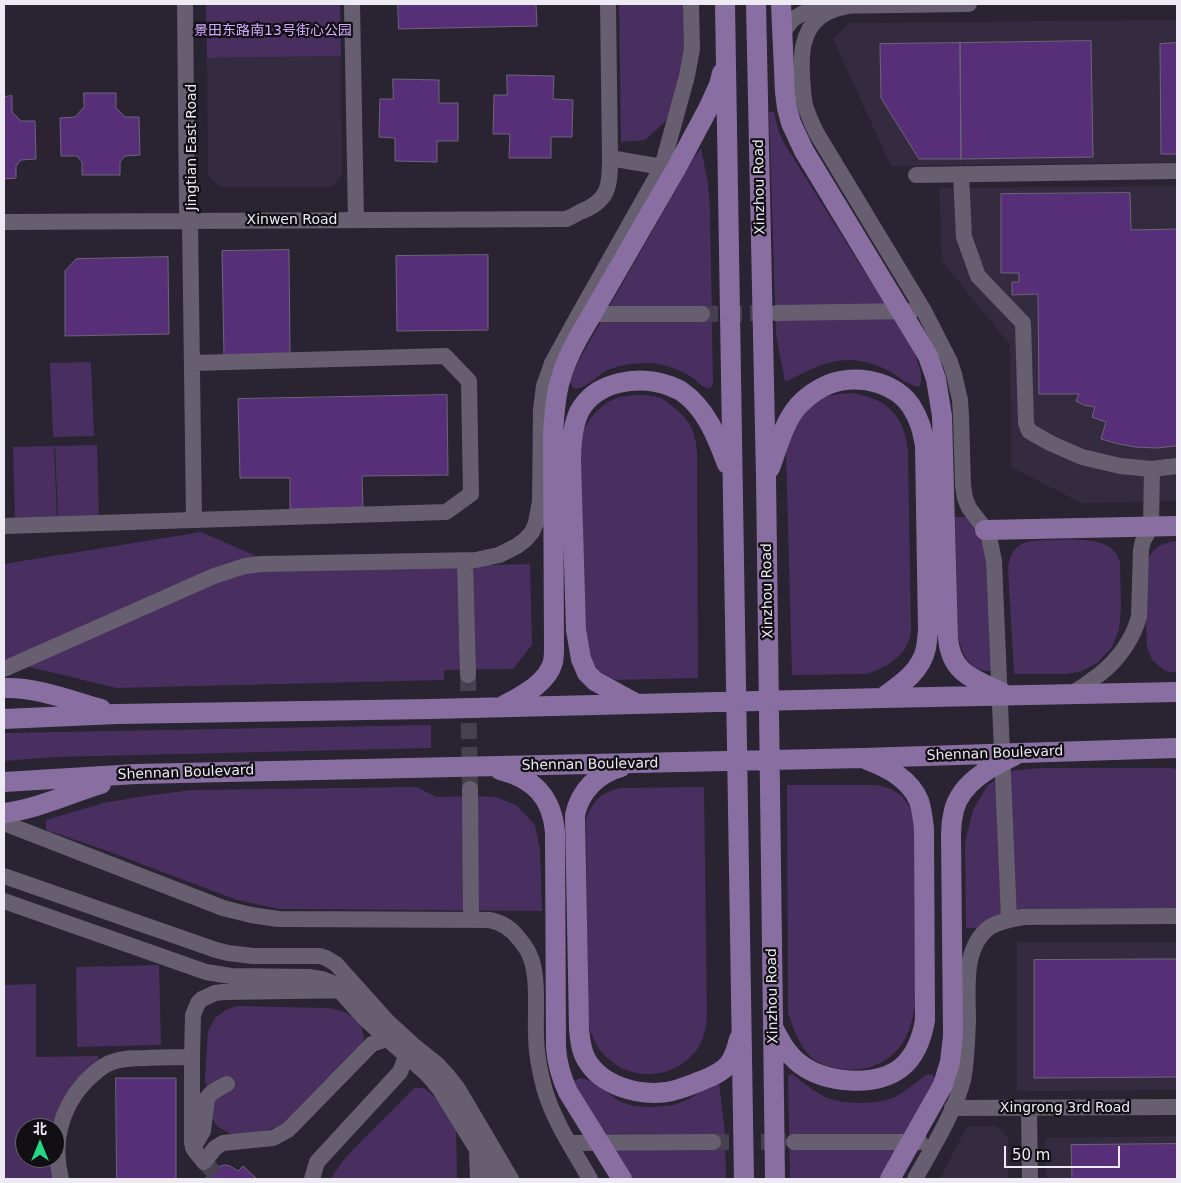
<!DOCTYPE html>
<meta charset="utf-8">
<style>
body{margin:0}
#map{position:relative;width:1181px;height:1183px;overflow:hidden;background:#2a2332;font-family:"DejaVu Sans","Noto Sans SC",sans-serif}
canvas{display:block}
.frame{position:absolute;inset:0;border:5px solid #eeeaf4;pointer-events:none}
.north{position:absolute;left:15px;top:1118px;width:50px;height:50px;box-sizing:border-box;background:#110e14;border:1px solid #69666e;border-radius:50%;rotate:0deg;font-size:14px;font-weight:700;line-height:20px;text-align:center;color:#eeeaf4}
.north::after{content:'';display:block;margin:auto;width:18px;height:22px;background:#23d886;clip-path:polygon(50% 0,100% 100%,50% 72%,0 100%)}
.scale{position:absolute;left:1004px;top:1146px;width:116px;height:22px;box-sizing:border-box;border:2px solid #eeeaf4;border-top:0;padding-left:6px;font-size:15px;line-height:18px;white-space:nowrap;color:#eeeaf4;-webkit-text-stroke:4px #110e14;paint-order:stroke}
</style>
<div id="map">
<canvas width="1181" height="1183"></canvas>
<div class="frame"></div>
<div class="north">北</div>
<div class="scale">50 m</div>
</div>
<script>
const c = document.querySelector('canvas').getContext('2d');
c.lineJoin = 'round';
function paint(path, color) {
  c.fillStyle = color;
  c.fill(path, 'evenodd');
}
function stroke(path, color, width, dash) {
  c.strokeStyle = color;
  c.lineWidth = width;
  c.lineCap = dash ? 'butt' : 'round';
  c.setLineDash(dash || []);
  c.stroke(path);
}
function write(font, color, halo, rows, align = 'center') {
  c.font = font + ' "DejaVu Sans","Noto Sans SC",sans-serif';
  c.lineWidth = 4.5;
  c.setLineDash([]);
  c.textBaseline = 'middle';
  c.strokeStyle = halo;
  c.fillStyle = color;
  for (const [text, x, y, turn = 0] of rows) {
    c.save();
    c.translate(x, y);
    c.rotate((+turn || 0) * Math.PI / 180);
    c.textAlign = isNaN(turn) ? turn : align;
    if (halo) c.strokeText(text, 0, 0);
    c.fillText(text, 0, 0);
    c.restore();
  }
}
paint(new Path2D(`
 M 1177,20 L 1177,162 L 891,166 L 833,39 L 849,23 Z
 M 341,56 L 342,175 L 332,187 L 220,187 L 208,175 L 207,58 Z
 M 1177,186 L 1177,501 L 1081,503 L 1011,467 L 1010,345 L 942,261 L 939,188 Z
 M 1017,942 L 1177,942 L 1177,1090 L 1017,1091 Z
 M 967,1126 L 996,1126 L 1008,1138 L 1008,1179 L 940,1179 Z
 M 1177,1136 L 1177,1179 L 1046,1179 L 1045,1138 Z`), '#352b40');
paint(new Path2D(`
 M 206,4 L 340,4 L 341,56 L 207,58 Z
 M 619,4 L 685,4 L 686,50 L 670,117 L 645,140 L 621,142 Z
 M 769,112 L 774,112 L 779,133 L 784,143 L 864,271 L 896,318 L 911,342 L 917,360 L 921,373 L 921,382 L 919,387 C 906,385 897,374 885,369 C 845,350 821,364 785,382 L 776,334 Z
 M 701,148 L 708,184 L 710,208 L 713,384 L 710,388 C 702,388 699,382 693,378 C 682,370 659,362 645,363 C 633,363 621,365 610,369 C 599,373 585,391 573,388 L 570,381 L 578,362 L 692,161 Z
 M 91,362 L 94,436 L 53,437 L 50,363 Z
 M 851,393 C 887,398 905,416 908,452 L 911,627 C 911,631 911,636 909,640 C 903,658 884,669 866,674 L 792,675 L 786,451 L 801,412 L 824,397 L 838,394 Z
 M 633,395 C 642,395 652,395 661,398 C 666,401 672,406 677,410 C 691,422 695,432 697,451 L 698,678 L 616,680 C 594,672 593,662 583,642 L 580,439 C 587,421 598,405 617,398 C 622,396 628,396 633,395 Z
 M 97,445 L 99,519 L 58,520 L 55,446 Z
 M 54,446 L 57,520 L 15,521 L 13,447 Z
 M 955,517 L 967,517 L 985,537 L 991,671 C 969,672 961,653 958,634 Z
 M 201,532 L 288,570 L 530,564 L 532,645 L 513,669 L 444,670 L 444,680 L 117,688 L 4,661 L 4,564 Z
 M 1048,540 C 1069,540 1115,534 1120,563 L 1121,608 L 1119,630 L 1112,647 L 1097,663 L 1082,671 L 1067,674 L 1014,674 L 1008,568 C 1012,542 1024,541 1048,540 Z
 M 1177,541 L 1177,673 L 1165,671 L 1152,660 L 1147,647 L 1144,576 C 1146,555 1155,543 1177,541 Z
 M 431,725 L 431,748 L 54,757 L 4,761 L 4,733 Z
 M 1042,768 L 1169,768 L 1177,769 L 1177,910 L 983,928 L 966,928 L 965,842 L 973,810 L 988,785 L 1009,771 Z
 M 787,785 L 877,785 L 891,789 L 902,796 L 910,807 L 914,820 L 915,1006 C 912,1021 909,1036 899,1048 C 882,1069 853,1074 828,1066 C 822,1064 813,1060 809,1055 C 798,1043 793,1027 788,1013 Z
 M 417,787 L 436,797 L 474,796 L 496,797 L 516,805 L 535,825 L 540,849 L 542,911 L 279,909 L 237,900 L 99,848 L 46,830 L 46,820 L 104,803 L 144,796 L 192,790 Z
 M 704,787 L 707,1015 C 706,1027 704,1041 696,1051 C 666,1088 609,1079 592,1035 C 589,1030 589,1022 588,1016 L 586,819 C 594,800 600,793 620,788 Z
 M 159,965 L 161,1045 L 77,1047 L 76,967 Z
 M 36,984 L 36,1057 L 98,1056 L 98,1062 L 77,1079 L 64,1100 L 54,1128 L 25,1128 L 25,1158 L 53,1158 L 55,1179 L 4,1179 L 4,985 Z
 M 237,1006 L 329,1008 L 345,1012 L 353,1018 L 361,1027 L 364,1037 L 361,1049 L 284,1124 L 254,1135 L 232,1135 L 217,1126 L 210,1115 L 205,1078 L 208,1031 L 215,1018 L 226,1010 Z
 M 792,1074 C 803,1082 813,1091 825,1097 C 843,1105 880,1105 897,1096 C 907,1090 916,1082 926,1075 L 929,1074 L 933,1075 L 935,1078 L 887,1179 L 790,1179 L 788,1076 Z
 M 580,1078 L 585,1079 L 591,1081 L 619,1101 L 634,1106 L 653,1107 L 674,1105 L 691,1098 L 708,1086 L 719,1082 L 725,1133 L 726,1179 L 628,1179 L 591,1124 L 574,1081 Z
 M 414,1088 L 424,1088 L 438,1100 L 456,1126 L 457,1179 L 332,1179 L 333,1175 L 346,1157 Z`), '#482f5f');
const building = new Path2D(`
 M 398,4 L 536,4 L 537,26 L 399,29 Z
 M 1091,41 L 1093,157 L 961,159 L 960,43 Z
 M 960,43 L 961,159 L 919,159 L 881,98 L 880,44 Z
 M 1177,43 L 1177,154 L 1161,154 L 1160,44 Z
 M 507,75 L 554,76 L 553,99 L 573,100 L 572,137 L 551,137 L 551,158 L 509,158 L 510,134 L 493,134 L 494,95 L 507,95 Z
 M 393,79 L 439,80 L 439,103 L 458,103 L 458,141 L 437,141 L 437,162 L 395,161 L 395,138 L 379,137 L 380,99 L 393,99 Z
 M 84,93 L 116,93 L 116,108 L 125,117 L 139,117 L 140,155 L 125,156 L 120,162 L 120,175 L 82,175 L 82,162 L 77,156 L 61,156 L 60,118 L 75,117 L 84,107 Z
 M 12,96 L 12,112 L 21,121 L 35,121 L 36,159 L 21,160 L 16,166 L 16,178 L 4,179 L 4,97 Z
 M 1130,193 L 1131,230 L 1177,229 L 1177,446 L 1176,446 L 1156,448 L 1135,447 L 1119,444 L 1101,439 L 1106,422 L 1092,417 L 1095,407 L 1084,405 L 1076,401 L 1079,394 L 1039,394 L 1038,294 L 1012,295 L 1012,282 L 1019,282 L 1019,273 L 1001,273 L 1001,194 Z
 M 289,250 L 290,355 L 224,356 L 222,251 Z
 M 488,255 L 488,330 L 397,331 L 396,256 Z
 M 168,257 L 169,334 L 65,336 L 65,271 L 76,259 Z
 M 447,395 L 448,475 L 362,476 L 363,507 L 290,509 L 290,478 L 240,478 L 238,399 Z
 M 1158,959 L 1177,959 L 1177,1077 L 1034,1078 L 1034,960 Z
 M 116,1078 L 176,1078 L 176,1179 L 117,1179 Z
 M 1177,1144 L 1177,1179 L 1072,1179 L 1071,1145 Z
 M 225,1165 L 230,1166 L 238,1171 L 243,1166 L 257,1179 L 206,1179 L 210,1171 L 215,1168 Z`);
paint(building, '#572f79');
stroke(building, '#6e6577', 1);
stroke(new Path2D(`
 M 702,314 L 774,313
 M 468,675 L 470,789
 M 713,1142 L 786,1142
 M 204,1162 L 221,1179`), '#47414f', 16, [16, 8]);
stroke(new Path2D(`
 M 185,4 L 187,211 L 190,221 L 194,520
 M 352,4 L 356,220
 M 608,4 L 610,158
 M 849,6 C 839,8 829,10 820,17 C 801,32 801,56 802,77 C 803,87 803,96 805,105 C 808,115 812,124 817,134 L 924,311 L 950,362 L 954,374 L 960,400 L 961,416 L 963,486 L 965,498 L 969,508 L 982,525 L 989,537 L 994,561 L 1009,919
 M 782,33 L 793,19 L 809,10 L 826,6 L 969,4
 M 961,174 L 964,237 L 978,276 L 1023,323 L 1026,423 L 1029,431 L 1050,443 L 1082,457 L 1120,466 L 1152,469 L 1177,466
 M 916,175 L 1177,171
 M 4,222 L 566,219 C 571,217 575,215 580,212 C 609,201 610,186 610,158 L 662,167
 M 776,313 L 912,311
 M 582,314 L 702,314
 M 4,526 L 446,512 L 471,494 L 469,381 L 445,356 L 192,363
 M 465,561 L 468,675
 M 4,669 L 214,576 L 245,566 L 262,564 L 476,560 L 499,555 L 517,546 L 525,540 L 532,532 L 536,523 L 540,501 L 541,410 L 544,386 L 548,375 L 552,363 L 579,314 L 662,167 L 687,76 L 692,49 L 691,4
 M 1071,694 C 1081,688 1091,681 1100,674 C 1118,660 1134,638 1139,616 L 1141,550 L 1143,541 L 1151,527 L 1152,469
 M 470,789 L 471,920
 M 4,823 L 223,908 L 251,915 L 278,919 L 489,920 C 502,922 512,929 520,940 C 524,945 528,950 530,956 C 539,976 535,1013 536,1035 C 536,1054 540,1073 545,1091 C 555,1123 574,1151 590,1179
 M 4,876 L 216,950 L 228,953 L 253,956 L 320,956 L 326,958 L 336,964 L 388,1022 L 413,1045 L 438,1065 L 447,1075 L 458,1089 L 511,1179
 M 4,901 L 206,972 L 231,976 L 311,977 L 322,979 L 334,984 L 364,1018 L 428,1075 L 441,1091 L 495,1179
 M 952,1108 L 1177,1107
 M 1029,1108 L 1030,1179
 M 794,1142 L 920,1142
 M 569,1143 L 713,1142
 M 193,1148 L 203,1131 L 207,1098 C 212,1091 219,1088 227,1084
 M 477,1152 L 478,1179
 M 61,1179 C 52,1144 60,1110 84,1083 C 92,1075 101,1066 112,1062 C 123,1058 134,1058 146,1058 C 161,1057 177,1057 192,1057
 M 312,1179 L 317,1162 L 400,1072 L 405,1059 L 405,1039 L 384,1040 L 372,1044 L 288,1130 L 273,1138 L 223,1143 L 215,1148 L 204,1162 L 195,1151 L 192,1143 L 192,1057 L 193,1015 L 198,1003 L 202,999 L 215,993 L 223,992 L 359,990
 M 915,1179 C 931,1150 955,1112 963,1080 C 967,1061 967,1040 968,1020 C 968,990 962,947 990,927 C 1000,921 1011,919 1023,917 L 1177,916`), '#675e70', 16);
stroke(new Path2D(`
 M 725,4 L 744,1179
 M 756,4 L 766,477 L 775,1179
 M 781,4 L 785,92 L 787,108 L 791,123 L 804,151 L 928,356 L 936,379 L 942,416 L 948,638 C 951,674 974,679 1003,693
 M 770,468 C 777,449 784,422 798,406 C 808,395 824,384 840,381 C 865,376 896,384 911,406 C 920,420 922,430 925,445 L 928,632 C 927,638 927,643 926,648 C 921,672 900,685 882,698
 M 985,530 L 1177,526
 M 4,688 C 37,687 69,700 101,709
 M 637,704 L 595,681 L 587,673 L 581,659 L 576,630 L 571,461 C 571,444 572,428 579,412 C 596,380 640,375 670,386 C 674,388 678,389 681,391 C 706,408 717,437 727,464
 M 503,706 C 521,696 547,684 553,662 C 554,657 554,651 554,646 L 553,435 C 554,417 555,398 560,381 C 564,366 570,353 577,340 L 677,167 L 709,107 L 719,85 L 722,73
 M 4,719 L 117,714 L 430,709 L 882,698 L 1177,692
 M 621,767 C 598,773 580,791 575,815 L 579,1029 C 580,1039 581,1050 586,1059 C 601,1086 638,1096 667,1092 C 679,1090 691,1085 703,1080 C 711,1077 723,1071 729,1064 C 734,1057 737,1048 739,1039
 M 500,770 C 533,778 552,797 555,832 L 556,1047 C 557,1063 561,1077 568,1092 L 622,1179
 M 4,782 L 136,774 L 863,758 L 1177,748
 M 4,813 C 37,809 68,794 101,784
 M 773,1027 C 780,1041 787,1054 800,1064 C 825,1083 876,1088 902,1067 C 916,1055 922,1038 925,1020 L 924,829 C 923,819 922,810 919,801 C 910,779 888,768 867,760
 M 890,1179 L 943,1085 L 950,1062 L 953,1036 L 951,834 C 951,826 952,818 954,810 C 961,783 990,767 1014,756`), '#896fa1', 20);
write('14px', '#d4abfe', '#110e14', [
 ["景田东路南13号街心公园",273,31]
]);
write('14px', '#eeeaf4', '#110e14', [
 ["Jingtian East Road",192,147,-90],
 ["Xinzhou Road",760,187,-91],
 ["Xinwen Road",292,220],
 ["Xinzhou Road",768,591,-91],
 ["Shennan Boulevard",995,754,-2],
 ["Shennan Boulevard",590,765,-1],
 ["Shennan Boulevard",186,773,-2],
 ["Xinzhou Road",773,996,-91],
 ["Xingrong 3rd Road",1065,1108]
]);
</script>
